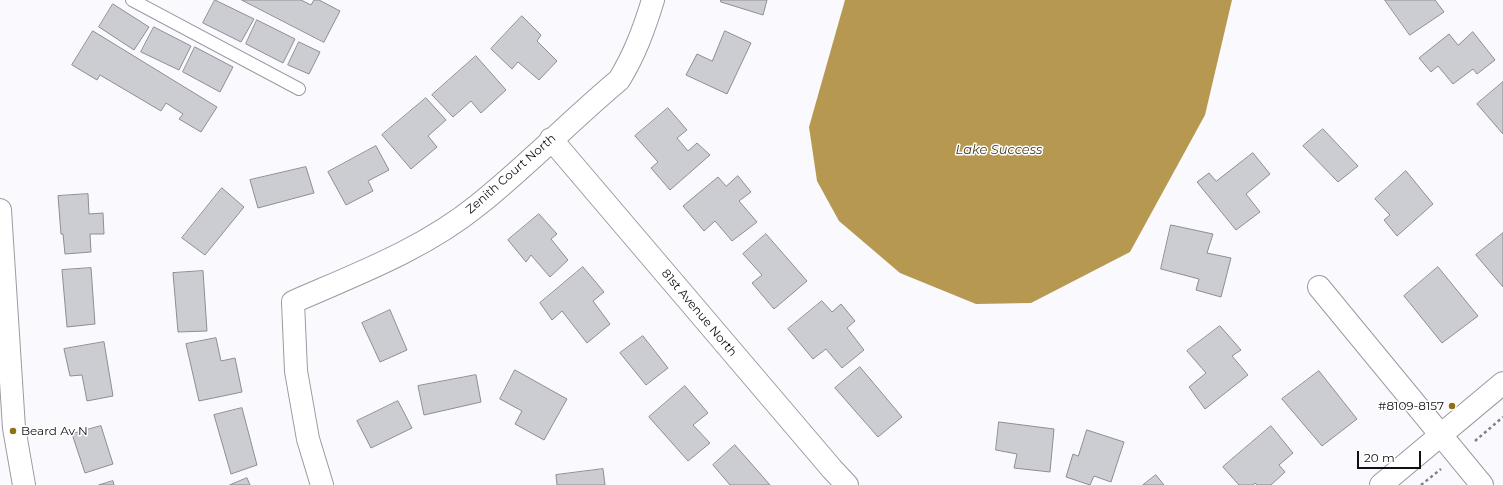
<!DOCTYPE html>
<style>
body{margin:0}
#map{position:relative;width:1503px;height:485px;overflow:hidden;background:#fafafe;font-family:Montserrat,sans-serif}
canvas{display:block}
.scale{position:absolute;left:1357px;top:451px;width:64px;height:18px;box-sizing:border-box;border:2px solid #101013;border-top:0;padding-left:5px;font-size:12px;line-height:14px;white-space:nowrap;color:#101013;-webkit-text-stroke:3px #fff;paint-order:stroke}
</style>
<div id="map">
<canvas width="1503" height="485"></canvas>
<div class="scale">20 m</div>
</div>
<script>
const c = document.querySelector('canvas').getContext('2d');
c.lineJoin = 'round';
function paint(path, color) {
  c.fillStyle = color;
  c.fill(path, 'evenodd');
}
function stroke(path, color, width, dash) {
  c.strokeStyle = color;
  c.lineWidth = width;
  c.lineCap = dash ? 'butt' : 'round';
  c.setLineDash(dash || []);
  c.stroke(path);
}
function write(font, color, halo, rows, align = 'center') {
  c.font = font + ' Montserrat,sans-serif';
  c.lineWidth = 3;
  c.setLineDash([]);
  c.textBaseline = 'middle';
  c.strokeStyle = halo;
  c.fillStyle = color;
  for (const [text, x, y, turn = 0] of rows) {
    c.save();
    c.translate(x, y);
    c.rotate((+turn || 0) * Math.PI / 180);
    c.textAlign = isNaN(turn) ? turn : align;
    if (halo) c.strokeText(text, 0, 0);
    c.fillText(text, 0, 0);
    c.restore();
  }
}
paint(new Path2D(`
 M 845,0 L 1232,0 L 1205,115 L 1130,252 L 1031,303 L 976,304 L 900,273 L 839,221 L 817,181 L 809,127 Z`), '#b69851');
const building = new Path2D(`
 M 215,0 L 254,19 L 241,42 L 203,23 Z
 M 242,0 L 301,0 L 311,5 L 314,0 L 319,0 L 340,11 L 324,42 Z
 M 721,0 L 767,0 L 763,15 L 721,2 Z
 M 1385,0 L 1435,0 L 1444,12 L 1410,35 Z
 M 113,4 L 149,27 L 134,50 L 99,27 Z
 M 522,16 L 541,35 L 537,41 L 557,61 L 539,80 L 518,62 L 512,69 L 491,49 Z
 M 257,20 L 295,39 L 283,63 L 246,44 Z
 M 154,27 L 191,46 L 179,70 L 141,52 Z
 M 93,31 L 217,107 L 201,132 L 179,119 L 183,114 L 166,103 L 161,111 L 100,75 L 97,80 L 72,65 Z
 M 725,31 L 751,43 L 727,94 L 686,75 L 697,54 L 712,61 Z
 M 1473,32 L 1495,60 L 1477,74 L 1473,69 L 1453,84 L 1438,66 L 1431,72 L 1419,58 L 1449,34 L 1458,45 Z
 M 299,42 L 320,52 L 309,74 L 288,65 Z
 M 195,47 L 233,67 L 220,92 L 183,72 Z
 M 476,56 L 506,90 L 481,113 L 471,101 L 453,117 L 432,95 Z
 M 1503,82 L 1503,134 L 1477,104 Z
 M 426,98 L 446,120 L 428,136 L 437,147 L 411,169 L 382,135 Z
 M 668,108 L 687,130 L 677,138 L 688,151 L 697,143 L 710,155 L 670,190 L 651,168 L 658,162 L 635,136 Z
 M 1323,129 L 1358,166 L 1338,182 L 1303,146 Z
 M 376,146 L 389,170 L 368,181 L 373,191 L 346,205 L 328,172 Z
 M 1253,153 L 1270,174 L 1246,194 L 1260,212 L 1236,230 L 1197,182 L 1209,173 L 1216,181 Z
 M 306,167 L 314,193 L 258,208 L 250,180 Z
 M 1406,171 L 1433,204 L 1397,236 L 1384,220 L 1390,215 L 1375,199 Z
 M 738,176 L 751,192 L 739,201 L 757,222 L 732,241 L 715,221 L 704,231 L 683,206 L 718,177 L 726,186 Z
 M 222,188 L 244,207 L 205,255 L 182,238 Z
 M 88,194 L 89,214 L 103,213 L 104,234 L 90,234 L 91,252 L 65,254 L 63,234 L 61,234 L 58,196 Z
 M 539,214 L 557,234 L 551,239 L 568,260 L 550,277 L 531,255 L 526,262 L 508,240 Z
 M 1171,225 L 1213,234 L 1207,253 L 1231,258 L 1221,297 L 1196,290 L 1199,279 L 1161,269 Z
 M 1503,233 L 1503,287 L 1476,255 Z
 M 766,234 L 807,281 L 774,309 L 752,283 L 762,275 L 743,254 Z
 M 583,267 L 604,292 L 593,301 L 610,324 L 587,343 L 562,311 L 552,320 L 540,303 Z
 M 1438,267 L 1478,316 L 1442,343 L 1404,296 Z
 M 91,268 L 95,324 L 67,327 L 62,270 Z
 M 203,271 L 207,331 L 178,332 L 173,273 Z
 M 822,301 L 832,312 L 841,304 L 855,321 L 847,328 L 864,350 L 842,368 L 826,349 L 813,359 L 788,329 Z
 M 390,310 L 407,350 L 380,362 L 362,323 Z
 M 1220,326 L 1241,350 L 1232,356 L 1248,375 L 1205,409 L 1189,387 L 1206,373 L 1187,351 Z
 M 643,336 L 668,368 L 646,385 L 620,353 Z
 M 216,338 L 221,361 L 235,358 L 242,392 L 199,401 L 186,344 Z
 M 104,342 L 113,396 L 87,401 L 82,375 L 70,376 L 64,349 Z
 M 860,367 L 902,417 L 878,437 L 835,388 Z
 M 515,370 L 567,399 L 544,440 L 515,424 L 522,411 L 500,399 Z
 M 1319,371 L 1357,419 L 1322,446 L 1282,399 Z
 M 476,375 L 481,402 L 424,415 L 418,386 Z
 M 685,386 L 708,413 L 693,425 L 710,443 L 688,461 L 649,417 Z
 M 398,401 L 412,428 L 371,448 L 357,421 Z
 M 242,408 L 257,465 L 231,474 L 214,415 Z
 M 999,422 L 1054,429 L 1050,472 L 1014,468 L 1017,454 L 996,450 Z
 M 101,426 L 113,464 L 85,473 L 72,434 Z
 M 1271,426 L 1293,453 L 1279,465 L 1285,472 L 1271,485 L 1257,485 L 1255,483 L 1253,485 L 1239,485 L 1223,467 Z
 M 1087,430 L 1124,442 L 1111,482 L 1094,476 L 1090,485 L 1066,477 L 1073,454 L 1078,456 Z
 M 735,445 L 770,485 L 730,485 L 713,465 Z
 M 603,469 L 605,485 L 557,485 L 556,475 Z
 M 1156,475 L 1164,485 L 1143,485 Z
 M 247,478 L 250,485 L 230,485 Z
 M 113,481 L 114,485 L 99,485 Z`);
paint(building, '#cccdd3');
stroke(building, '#8d8d93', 1);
const service = new Path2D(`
 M 132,0 L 299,89`);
const minor = new Path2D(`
 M 551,139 L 832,469 L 847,485
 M 0,210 L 14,428 L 24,485
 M 1319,287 L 1482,485
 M 322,485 L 308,439 L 296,371 L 293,302 C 357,274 424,249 478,205 C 527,166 571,120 619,80 C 635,54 644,29 653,0`);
const tertiary = new Path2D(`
 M 1381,485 L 1503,383`);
stroke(service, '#9a9ba0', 14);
stroke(minor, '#9a9ba0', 24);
stroke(tertiary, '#9a9ba0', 24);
stroke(new Path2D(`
 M 1475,441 L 1503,417
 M 1421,485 L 1441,469`), '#818185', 2.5, [3, 3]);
stroke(service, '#fff', 12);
stroke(minor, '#fff', 22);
stroke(tertiary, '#fff', 22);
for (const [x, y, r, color] of [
 [1452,406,4,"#907016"],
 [13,431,4,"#907016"]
]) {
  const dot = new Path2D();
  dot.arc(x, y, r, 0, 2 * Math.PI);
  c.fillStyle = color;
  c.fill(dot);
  stroke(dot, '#fff', 1.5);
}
write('12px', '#101013', '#fff', [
 ["Zenith Court North",511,174,-41],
 ["81st Avenue North",699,313,50]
]);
write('12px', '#101013', '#fff', [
 ["#8109-8157",1444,406],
 ["Beard Av N",21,431,"left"]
], 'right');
write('italic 13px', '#453818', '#fff', [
 ["Lake Success",999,150]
]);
</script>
